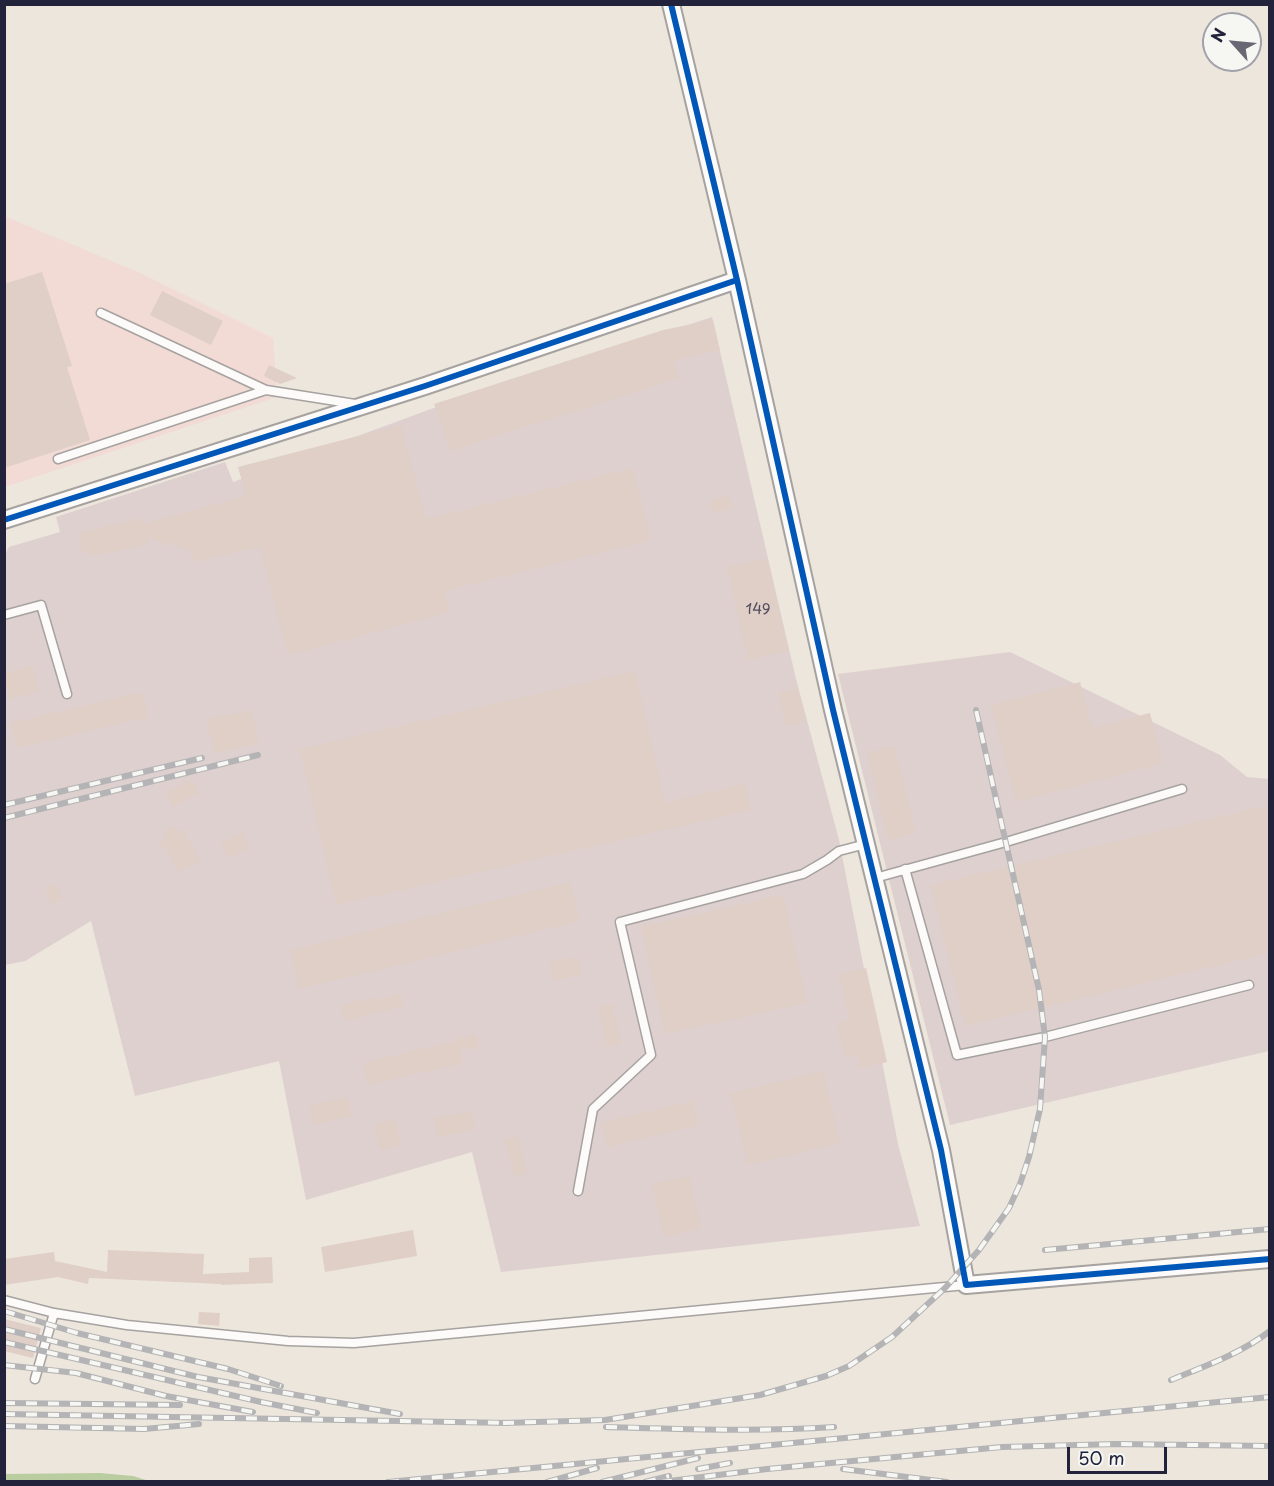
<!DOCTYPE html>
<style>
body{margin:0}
#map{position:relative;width:1274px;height:1486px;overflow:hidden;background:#ece6dc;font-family:"Playpen Sans",sans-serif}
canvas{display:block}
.frame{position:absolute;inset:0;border:6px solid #22223b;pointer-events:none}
.north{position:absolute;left:1202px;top:12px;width:60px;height:60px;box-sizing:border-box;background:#f6f6f2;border:2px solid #a1a1a9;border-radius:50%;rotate:297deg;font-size:16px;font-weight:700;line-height:24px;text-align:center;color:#22223b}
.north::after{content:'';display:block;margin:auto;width:21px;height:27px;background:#696773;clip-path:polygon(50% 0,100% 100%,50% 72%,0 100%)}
.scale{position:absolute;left:1067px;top:1447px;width:100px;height:27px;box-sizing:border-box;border:3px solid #22223b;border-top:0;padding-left:8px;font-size:18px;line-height:21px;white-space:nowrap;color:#22223b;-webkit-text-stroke:4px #f6f6f2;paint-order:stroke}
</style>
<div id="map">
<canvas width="1274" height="1486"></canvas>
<div class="frame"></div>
<div class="north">N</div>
<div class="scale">50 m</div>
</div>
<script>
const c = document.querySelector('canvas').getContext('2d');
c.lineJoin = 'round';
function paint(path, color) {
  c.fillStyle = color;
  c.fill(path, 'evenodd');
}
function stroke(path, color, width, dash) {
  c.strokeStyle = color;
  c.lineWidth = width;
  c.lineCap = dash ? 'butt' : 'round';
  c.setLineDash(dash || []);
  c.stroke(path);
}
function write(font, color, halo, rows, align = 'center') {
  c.font = font + ' "Playpen Sans",sans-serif';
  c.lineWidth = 4.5;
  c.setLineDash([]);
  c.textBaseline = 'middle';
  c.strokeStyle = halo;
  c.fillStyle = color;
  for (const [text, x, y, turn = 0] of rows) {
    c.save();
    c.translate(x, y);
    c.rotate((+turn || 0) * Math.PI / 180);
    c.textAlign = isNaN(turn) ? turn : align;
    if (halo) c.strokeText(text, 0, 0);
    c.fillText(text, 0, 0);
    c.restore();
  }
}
paint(new Path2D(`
 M 4,216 L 138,272 L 273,338 L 277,397 L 5,487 Z`), '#f2dad5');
paint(new Path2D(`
 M 712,317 L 796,679 L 839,840 L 898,1144 L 920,1226 L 501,1272 L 472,1152 L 306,1200 L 279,1061 L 135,1096 L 91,921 L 25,961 L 5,965 L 4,556 L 9,547 L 60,532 L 56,517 L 225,462 L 233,482 L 431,409 Z
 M 1010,652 L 1220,755 L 1247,777 L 1269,779 L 1269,1051 L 950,1125 L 838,674 Z`), '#ded0cf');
paint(new Path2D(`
 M 100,1473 L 133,1476 L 149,1481 L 5,1481 L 5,1474 Z`), '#bacda0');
paint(new Path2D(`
 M 42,272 L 72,366 L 67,367 L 90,440 L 4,468 L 4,284 Z
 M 162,291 L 223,321 L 211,345 L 150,315 Z
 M 713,320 L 720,350 L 673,361 L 679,378 L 450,451 L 434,404 L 663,330 Z
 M 269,365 L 297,378 L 280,384 L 264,376 Z
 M 401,425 L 426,519 L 633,468 L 651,540 L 444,591 L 450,612 L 288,655 L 260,547 L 192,562 L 190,551 L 146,537 L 148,545 L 94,556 L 82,550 L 78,533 L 141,518 L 142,524 L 246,496 L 238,467 Z
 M 730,496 L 732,508 L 712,512 L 710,500 Z
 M 767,558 L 788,651 L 748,660 L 727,567 Z
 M 33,666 L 39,692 L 10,699 L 6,684 L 4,685 L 4,673 Z
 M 635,671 L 665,803 L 745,784 L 751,810 L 336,905 L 300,749 Z
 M 1080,682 L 1092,728 L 1150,713 L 1163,763 L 1016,802 L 991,705 Z
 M 797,688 L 805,721 L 786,726 L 779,692 Z
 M 142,692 L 148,717 L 17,748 L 11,723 Z
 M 252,710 L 258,744 L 214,753 L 207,719 Z
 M 894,746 L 916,833 L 888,840 L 867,753 Z
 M 192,779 L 199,792 L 173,807 L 166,794 Z
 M 1269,805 L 1269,953 L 965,1026 L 931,885 Z
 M 173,826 L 177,832 L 182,829 L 200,860 L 179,872 L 160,841 L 166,837 L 163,832 Z
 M 242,832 L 249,848 L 228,858 L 221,843 Z
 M 570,882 L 580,921 L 299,989 L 290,950 Z
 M 56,883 L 62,899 L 51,904 L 45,888 Z
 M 783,895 L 807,1003 L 665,1034 L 641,927 Z
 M 579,957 L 582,975 L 553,980 L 550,961 Z
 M 866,968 L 887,1062 L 860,1069 L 857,1056 L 845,1058 L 837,1023 L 849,1020 L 839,974 Z
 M 401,994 L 404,1006 L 344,1021 L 340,1005 L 374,997 L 375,1000 Z
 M 612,1003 L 621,1044 L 607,1047 L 598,1007 Z
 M 476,1034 L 479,1047 L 460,1051 L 463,1063 L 368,1085 L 363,1063 L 459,1040 L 459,1038 Z
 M 823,1071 L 840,1143 L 748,1165 L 731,1093 Z
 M 347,1097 L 352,1116 L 313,1125 L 309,1106 Z
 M 693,1101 L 699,1125 L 607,1147 L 601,1123 Z
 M 472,1111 L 475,1130 L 437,1137 L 434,1118 Z
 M 395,1119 L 401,1146 L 380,1150 L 374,1124 Z
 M 518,1137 L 527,1173 L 514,1176 L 505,1139 Z
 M 689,1176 L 701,1228 L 664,1237 L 652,1184 Z
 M 413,1230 L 417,1256 L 325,1272 L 321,1247 Z
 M 108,1250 L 204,1254 L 203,1274 L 249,1272 L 249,1258 L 272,1257 L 273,1283 L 221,1285 L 221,1284 L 89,1278 L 88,1284 L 58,1277 L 4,1285 L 4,1259 L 54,1252 L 55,1261 L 107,1272 Z
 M 199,1312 L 220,1313 L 219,1326 L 198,1324 Z
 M 4,1319 L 41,1328 L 33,1358 L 4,1351 Z`), '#e0cfc7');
const lane = new Path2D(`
 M 101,313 L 266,390
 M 58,459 L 266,390 L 355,404
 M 4,615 L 41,605 L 67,694
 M 905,869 L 957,1055 L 1045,1037 L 1249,985
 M 875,878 L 1006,842 L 1182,789
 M 578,1191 L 593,1109 L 651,1055 L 620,922 L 803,874 L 827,860 L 839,851 L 866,844
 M 4,1300 L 54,1313 L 127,1325 L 288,1341 L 354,1343 L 966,1285
 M 35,1379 L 54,1313`);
const street = new Path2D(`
 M 737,280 L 833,710 L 941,1150 L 966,1285 L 1270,1259
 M 4,520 L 425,386 L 737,280 L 671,4`);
stroke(lane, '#a6a2a0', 11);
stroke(street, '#a6a2a0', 20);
stroke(lane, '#fcfbfa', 8);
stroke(street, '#fcfbfa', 16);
const rail = new Path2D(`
 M 4,805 L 202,758
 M 4,818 L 258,755
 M 1045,1250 L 1270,1229
 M 4,1311 L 77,1333 L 228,1369 L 281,1386
 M 4,1329 L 198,1377 L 400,1414
 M 4,1342 L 261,1402 L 317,1413
 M 4,1365 L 76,1373 L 166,1396 L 253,1412
 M 1171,1380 C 1205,1366 1240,1354 1270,1331
 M 4,1403 L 180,1405
 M 4,1414 L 510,1423
 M 503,1423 L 605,1420 L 760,1395 L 826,1376 L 849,1366 L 892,1337 L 945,1288 L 979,1250 L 1009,1208 L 1020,1184 L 1029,1157 L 1040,1109 L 1045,1037 L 1039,990 L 976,710
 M 4,1426 L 144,1429 L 199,1424
 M 606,1427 C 682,1429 758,1432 834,1427
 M 698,1469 L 730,1463
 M 843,1469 L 947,1482
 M 388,1482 L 1270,1397
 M 547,1482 L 597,1468
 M 602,1482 L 698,1458
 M 645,1482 L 669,1476
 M 661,1482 L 767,1469 L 1002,1447 L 1117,1444 L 1270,1446`);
stroke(rail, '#b4b3b5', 6);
stroke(rail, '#f6f6f2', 4, [11]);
stroke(new Path2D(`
 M 737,280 L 833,710 L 941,1150 L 966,1285 L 1270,1259
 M 4,520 L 425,386 L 737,280 L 671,4`), '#0057b8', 6);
write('15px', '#524d5e', null, [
 ["149",758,610]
]);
</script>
